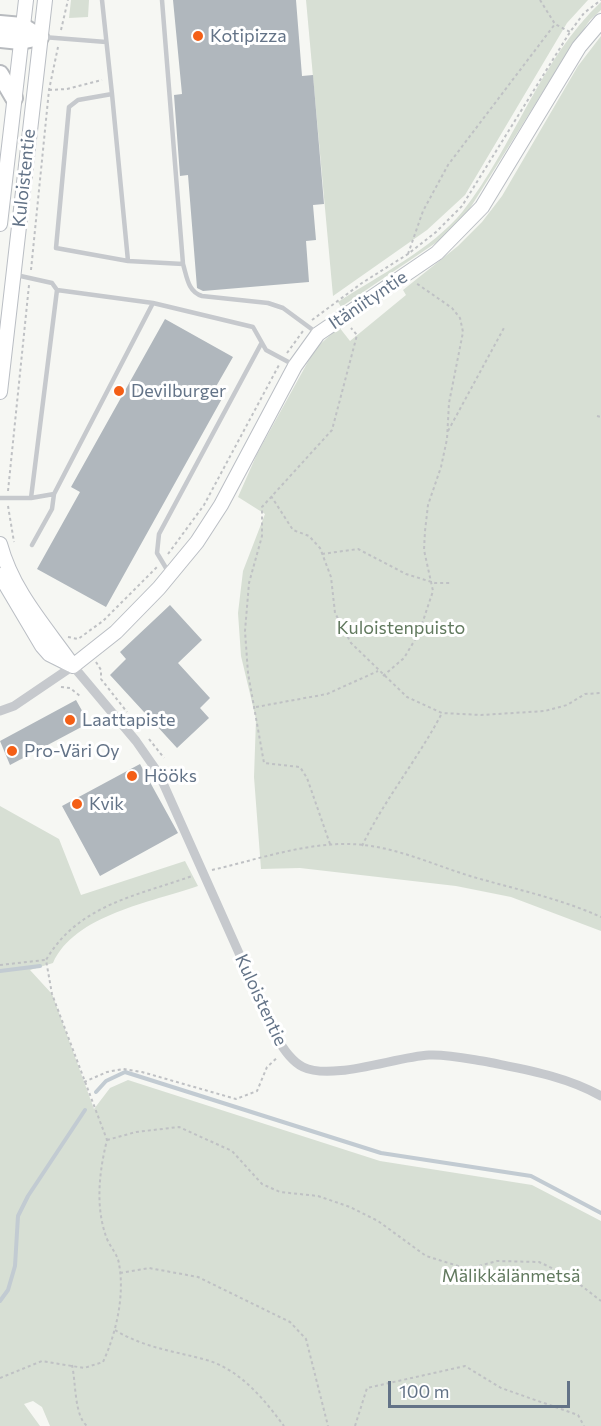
<!DOCTYPE html>
<meta charset="utf-8">
<style>
body{margin:0}
#map{position:relative;width:601px;height:1426px;overflow:hidden;background:#f6f7f3;font-family:Commissioner,sans-serif}
canvas{display:block}
.scale{position:absolute;left:388px;top:1381px;width:182px;height:27px;box-sizing:border-box;border:3px solid #637387;border-top:0;padding-left:8px;font-size:18px;line-height:21px;white-space:nowrap;color:#637387;-webkit-text-stroke:4px #fff;paint-order:stroke}
</style>
<div id="map">
<canvas width="601" height="1426"></canvas>
<div class="scale">100 m</div>
</div>
<script>
const c = document.querySelector('canvas').getContext('2d');
c.lineJoin = 'round';
function paint(path, color) {
  c.fillStyle = color;
  c.fill(path, 'evenodd');
}
function stroke(path, color, width, dash) {
  c.strokeStyle = color;
  c.lineWidth = width;
  c.lineCap = dash ? 'butt' : 'round';
  c.setLineDash(dash || []);
  c.stroke(path);
}
function write(font, color, halo, rows, align = 'center') {
  c.font = font + ' Commissioner,sans-serif';
  c.lineWidth = 6;
  c.setLineDash([]);
  c.textBaseline = 'middle';
  c.strokeStyle = halo;
  c.fillStyle = color;
  for (const [text, x, y, turn = 0] of rows) {
    c.save();
    c.translate(x, y);
    c.rotate((+turn || 0) * Math.PI / 180);
    c.textAlign = isNaN(turn) ? turn : align;
    if (halo) c.strokeText(text, 0, 0);
    c.fillText(text, 0, 0);
    c.restore();
  }
}
paint(new Path2D(`
 M 71,0 L 89,0 L 88,17 L 69,18 Z
 M 306,0 L 588,0 L 567,23 L 465,195 L 427,230 L 333,296 Z
 M 601,2 L 601,10 L 590,20 L 566,55 L 467,213 L 440,240 L 341,307 L 338,302 C 379,275 431,250 463,211 C 514,146 540,59 601,2 Z
 M 601,36 L 601,931 L 511,897 L 456,886 L 300,868 L 261,869 L 254,777 L 256,719 L 241,656 L 238,613 L 243,571 L 265,514 L 238,497 L 257,454 L 315,349 L 339,327 L 350,341 L 406,295 L 403,290 L 458,246 L 482,222 L 502,196 L 578,66 Z
 M 0,806 L 59,839 L 81,895 L 185,861 L 198,886 C 152,902 74,915 53,963 L 30,970 L 52,994 L 94,1109 L 110,1088 L 128,1080 L 380,1161 L 532,1185 L 601,1221 L 601,1426 L 50,1426 L 42,1407 L 33,1401 L 24,1404 L 40,1426 L 0,1426 Z`), '#d7dfd4');
stroke(new Path2D(`
 M 0,971 L 40,966
 M 96,1092 L 106,1081 L 125,1072 L 381,1153 L 531,1176 L 601,1213
 M 0,1301 L 8,1290 L 15,1266 L 18,1216 L 28,1196 L 85,1110`), '#c2cbd2', 4);
paint(new Path2D(`
 M 173,0 L 296,0 L 302,76 L 313,75 L 324,204 L 313,205 L 316,240 L 306,241 L 309,282 L 203,291 L 197,288 L 188,175 L 180,176 L 174,95 L 182,94 Z
 M 165,319 L 233,357 L 214,390 L 224,395 L 106,607 L 37,569 L 80,492 L 71,487 Z
 M 170,605 L 202,640 L 178,663 L 210,698 L 200,708 L 209,718 L 177,748 L 110,675 L 126,659 L 120,652 Z
 M 76,700 L 89,723 L 10,765 L 0,741 Z
 M 140,764 L 178,833 L 100,876 L 62,806 Z`), '#b0b7bd');
const secondary = new Path2D(`
 M 0,224 L 26,0
 M 0,392 L 45,0
 M 0,544 C 13,592 45,626 73,666
 M 0,575 L 42,646 L 49,654 L 71,665
 M 73,666 L 116,632 L 159,588 L 197,542 L 221,505 L 295,366 L 318,334 L 437,253 L 482,207 L 579,47 L 601,21`);
const highway = new Path2D(`
 M 0,24 L 22,26 L 40,37
 M 0,39 L 20,41 L 40,37
 M 0,74 L 14,98`);
stroke(secondary, '#babec4', 16);
stroke(highway, '#b8bbbf', 20);
stroke(new Path2D(`
 M 540,0 L 555,24 L 570,32
 M 61,30 L 68,0
 M 49,90 L 67,89 L 102,80
 M 408,254 L 423,211 L 448,165 L 555,24
 M 31,270 L 49,90 L 58,47
 M 312,320 L 362,283 L 408,254 L 436,232 L 462,206 L 570,32 L 584,13 L 601,0
 M 287,353 L 303,331
 M 597,416 L 601,417
 M 448,431 L 505,326
 M 8,491 L 29,285
 M 271,496 L 293,530 L 309,536 L 320,548 L 331,577 L 335,613 L 351,643 L 407,697 L 442,713 L 481,715 L 545,711 L 567,705 L 585,694 L 601,693
 M 8,506 L 14,542
 M 168,554 L 204,505 L 279,365
 M 322,554 L 358,549 L 406,574 L 435,583 L 450,583
 M 68,637 L 78,639 L 103,621 L 157,567
 M 96,662 L 101,670 L 101,679 L 127,712
 M 383,676 L 404,658 L 419,633 L 433,591 L 424,550 L 425,531 L 428,505 L 441,467 L 447,439 L 449,403 L 463,332 L 460,318 L 452,308 L 416,283
 M 61,687 L 70,688 L 80,696
 M 256,707 L 327,694 L 378,671
 M 149,739 L 164,758
 M 330,844 L 307,778 L 300,767 L 264,763 L 248,673 L 245,631 L 249,583 L 262,536 L 262,507 L 332,430 L 357,335 L 351,328
 M 362,846 C 384,800 418,759 442,713
 M 212,870 C 255,860 298,845 342,844 C 388,843 428,863 470,876 C 514,889 559,898 601,917
 M 0,965 L 45,960
 M 84,1082 L 107,1072 L 123,1069 L 142,1072 L 236,1099 L 257,1091 L 267,1067 L 278,1057
 M 107,1140 L 136,1132 L 179,1127 L 232,1151 L 262,1184 L 280,1192 L 318,1196 L 350,1207 L 378,1221 L 426,1256 L 468,1269 L 497,1261 L 539,1262 L 569,1276 L 601,1301
 M 120,1273 L 149,1268 L 198,1277 L 290,1322 L 306,1339 L 328,1426
 M 115,1330 C 142,1347 173,1351 203,1359 C 239,1368 263,1398 284,1426
 M 72,1365 C 76,1382 74,1415 87,1426
 M 0,1378 L 42,1361 L 84,1368 L 103,1362 C 116,1334 125,1295 119,1264 C 118,1255 111,1248 107,1239 C 95,1208 99,1172 107,1140 L 52,994 L 46,960 C 78,905 136,896 192,876
 M 355,1426 L 367,1388 L 465,1366 L 501,1388 L 578,1415 L 584,1426`), '#bfc1c4', 2, [3, 3]);
stroke(new Path2D(`
 M 102,0 L 112,94 L 78,100 L 69,107 L 56,248 L 128,261
 M 162,0 L 183,264 C 187,277 188,292 202,296 L 268,303 L 283,308 L 317,333
 M 43,37 L 106,42
 M 112,94 L 128,261 L 183,264
 M 16,275 L 52,283 L 57,290 L 153,303 L 253,327 L 266,350 L 294,365
 M 0,498 L 31,498 L 54,494
 M 31,498 L 57,290
 M 32,545 L 52,509 L 54,494 L 153,303
 M 169,573 L 157,553 L 159,534 L 261,344`), '#c6c9cd', 4.5);
stroke(new Path2D(`
 M 0,711 L 14,706 L 73,666 L 136,741 L 159,774 L 276,1036 C 282,1047 291,1061 303,1067 C 332,1081 395,1057 429,1055 C 448,1054 469,1059 488,1062 C 527,1070 565,1076 601,1096`), '#c6c9cd', 9);
stroke(secondary, '#fff', 14);
stroke(highway, '#fff', 16);
for (const [x, y, r, color] of [
 [198,36,6,"#f45f16"],
 [119,391,6,"#f45f16"],
 [70,720,6,"#f45f16"],
 [12,751,6,"#f45f16"],
 [132,776,6,"#f45f16"],
 [77,804,6,"#f45f16"]
]) {
  const dot = new Path2D();
  dot.arc(x, y, r, 0, 2 * Math.PI);
  c.fillStyle = color;
  c.fill(dot);
  stroke(dot, '#fff', 2);
}
write('18px', '#637387', '#fff', [
 ["Kotipizza",210,36],
 ["Devilburger",131,391],
 ["Laattapiste",82,720],
 ["Pro-Väri Oy",24,751],
 ["Hööks",144,776],
 ["Kvik",89,804]
], 'left');
write('18px', '#637387', '#fff', [
 ["Kuloistentie",24,178,-84],
 ["Itäniityntie",368,300,-34],
 ["Kuloistentie",261,1000,65]
]);
write('18px', '#61795e', '#fff', [
 ["Kuloistenpuisto",401,628],
 ["Mälikkälänmetsä",511,1276]
]);
</script>
